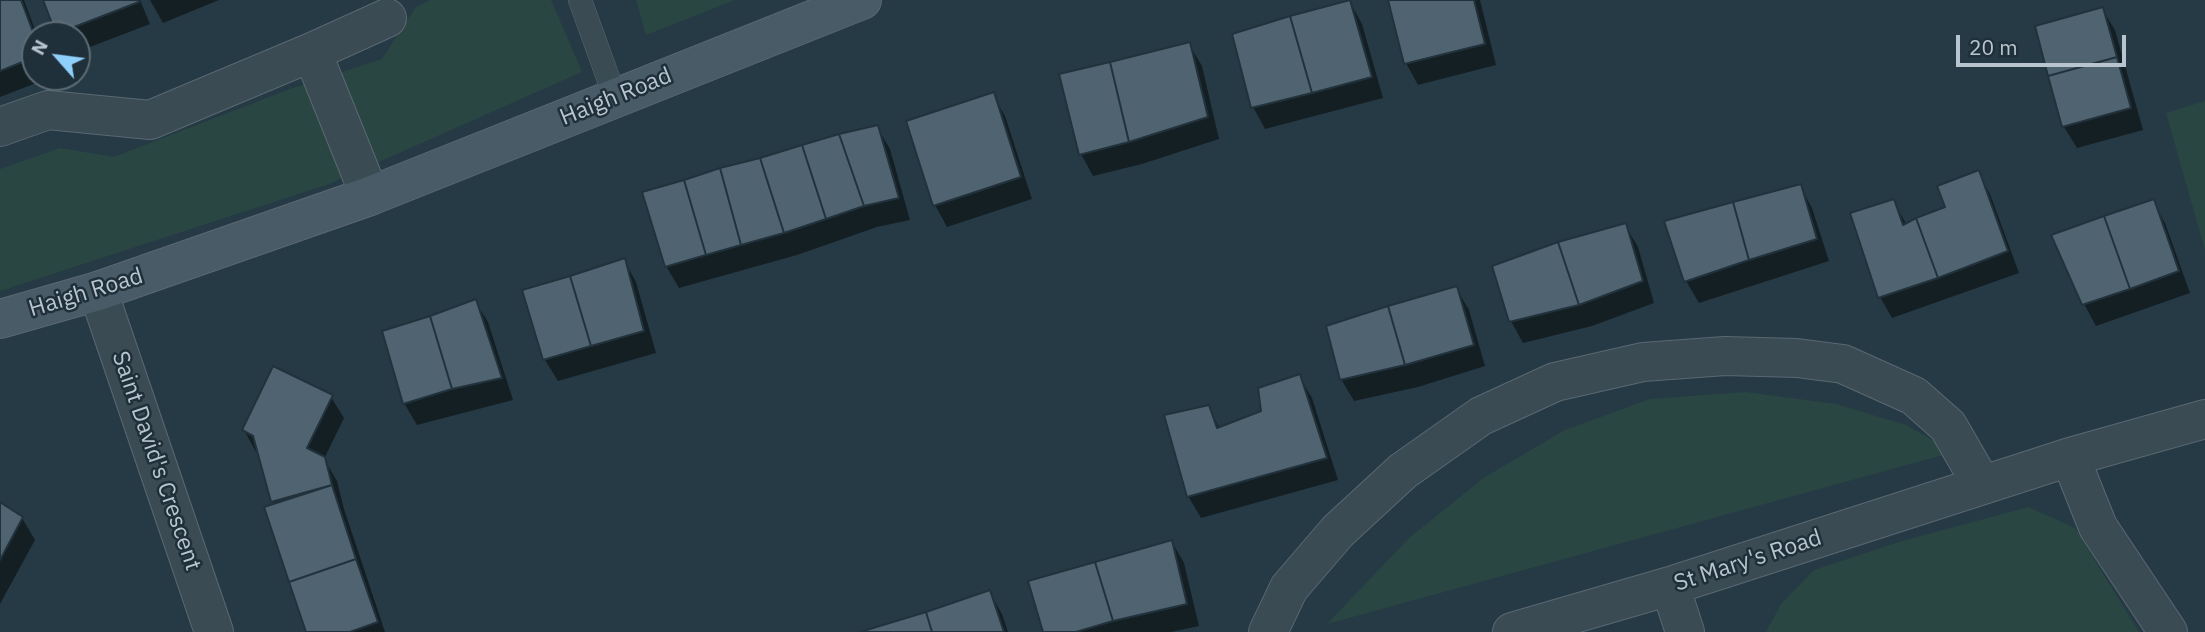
<!DOCTYPE html>
<style>
body{margin:0}
#map{position:relative;width:2205px;height:632px;overflow:hidden;background:#263a45;font-family:"IBM Plex Sans",sans-serif}
canvas{display:block}
.north{position:absolute;left:21px;top:21px;width:70px;height:70px;box-sizing:border-box;background:#20303a;border:2px solid #5d6c75;border-radius:50%;rotate:298deg;font-size:19px;font-weight:700;line-height:28px;text-align:center;color:#b9c5ce}
.north::after{content:'';display:block;margin:auto;width:24px;height:32px;background:#8fcffc;clip-path:polygon(50% 0,100% 100%,50% 72%,0 100%)}
.scale{position:absolute;left:1956px;top:35px;width:170px;height:32px;box-sizing:border-box;border:4px solid #b9c5ce;border-top:0;padding-left:9px;font-size:21px;line-height:24px;white-space:nowrap;color:#b9c5ce;-webkit-text-stroke:5px #20303a;paint-order:stroke}
</style>
<div id="map">
<canvas width="2205" height="632"></canvas>
<div class="north">N</div>
<div class="scale">20 m</div>
</div>
<script>
const c = document.querySelector('canvas').getContext('2d');
c.lineJoin = 'round';
function paint(path, color) {
  c.fillStyle = color;
  c.fill(path, 'evenodd');
}
function stroke(path, color, width, dash) {
  c.strokeStyle = color;
  c.lineWidth = width;
  c.lineCap = dash ? 'butt' : 'round';
  c.setLineDash(dash || []);
  c.stroke(path);
}
function write(font, color, halo, rows, align = 'center') {
  c.font = font + ' "IBM Plex Sans",sans-serif';
  c.lineWidth = 5;
  c.setLineDash([]);
  c.textBaseline = 'middle';
  c.strokeStyle = halo;
  c.fillStyle = color;
  for (const [text, x, y, turn = 0] of rows) {
    c.save();
    c.translate(x, y);
    c.rotate((+turn || 0) * Math.PI / 180);
    c.textAlign = isNaN(turn) ? turn : align;
    if (halo) c.strokeText(text, 0, 0);
    c.fillText(text, 0, 0);
    c.restore();
  }
}
paint(new Path2D(`
 M 431,0 L 551,0 L 582,72 L 329,184 L 0,291 L 0,169 L 60,148 L 114,157 L 290,89 L 382,59 L 416,7 Z
 M 636,0 L 735,0 L 646,35 Z
 M 2205,101 L 2205,250 L 2166,113 Z
 M 1746,392 L 1836,404 L 1906,425 L 1954,452 L 1327,624 L 1409,538 L 1485,477 L 1565,430 L 1650,399 Z
 M 2028,507 L 2075,528 L 2139,632 L 1766,632 L 1781,604 L 1814,570 L 1899,542 Z`), '#294643');
paint(new Path2D(`
 M 0,0 L 24,0 L 37,35 L 35,35 L 35,77 L 52,77 L 0,97 Z
 M 45,0 L 140,0 L 150,24 L 77,52 L 77,35 L 59,35 Z
 M 150,0 L 219,0 L 163,23 Z
 M 1389,0 L 1480,0 L 1496,65 L 1418,85 L 1406,63 Z
 M 1350,2 L 1362,24 L 1383,98 L 1265,129 L 1253,107 Z
 M 2102,9 L 2115,30 L 2143,130 L 2077,148 L 2064,127 L 2037,27 Z
 M 1189,44 L 1202,66 L 1219,139 L 1142,164 L 1093,176 L 1081,154 Z
 M 993,95 L 1005,116 L 1032,199 L 947,227 L 935,205 Z
 M 877,127 L 890,149 L 910,220 L 877,227 L 797,255 L 679,288 L 666,266 Z
 M 1978,173 L 1990,194 L 2019,273 L 1892,318 L 1880,297 L 1893,201 L 1907,225 L 1947,208 Z
 M 1800,186 L 1812,208 L 1829,261 L 1699,303 L 1686,281 Z
 M 2153,201 L 2165,223 L 2190,293 L 2096,326 L 2084,304 Z
 M 1625,225 L 1638,247 L 1654,303 L 1592,326 L 1523,343 L 1511,321 Z
 M 624,260 L 636,282 L 656,353 L 558,381 L 545,360 L 525,291 Z
 M 1456,288 L 1469,310 L 1485,366 L 1418,387 L 1354,401 L 1341,379 Z
 M 475,301 L 488,322 L 513,400 L 417,425 L 404,403 Z
 M 1299,376 L 1312,398 L 1338,480 L 1201,518 L 1188,496 L 1208,407 L 1220,429 L 1263,412 Z
 M 331,397 L 344,418 L 324,459 L 337,481 L 344,509 L 385,632 L 308,632 L 260,454 L 256,452 L 244,430 Z
 M 0,504 L 22,518 L 35,540 L 0,604 Z
 M 1172,542 L 1184,563 L 1199,626 L 1171,632 L 1045,632 Z
 M 990,593 L 1002,614 L 1008,632 L 864,632 Z`), '#0007');
const building = new Path2D(`
 M 0,0 L 21,0 L 35,37 L 35,57 L 0,71 Z
 M 43,0 L 138,0 L 139,2 L 56,34 Z
 M 1350,0 L 1372,77 L 1312,93 L 1290,16 Z
 M 1388,0 L 1474,0 L 1485,44 L 1404,64 Z
 M 2103,7 L 2117,57 L 2048,76 L 2035,26 Z
 M 1290,16 L 1312,93 L 1251,108 L 1232,34 Z
 M 1190,42 L 1208,117 L 1129,142 L 1110,62 Z
 M 2117,57 L 2131,108 L 2062,127 L 2048,76 Z
 M 1110,62 L 1129,142 L 1079,155 L 1059,74 Z
 M 994,92 L 1021,177 L 933,206 L 906,121 Z
 M 878,125 L 899,198 L 864,206 L 839,134 Z
 M 839,134 L 864,206 L 826,219 L 802,145 Z
 M 802,145 L 826,219 L 784,233 L 760,158 Z
 M 760,158 L 784,233 L 741,245 L 720,168 Z
 M 720,168 L 741,245 L 706,255 L 684,180 Z
 M 1979,170 L 2008,251 L 1938,278 L 1916,218 L 1945,207 L 1937,186 Z
 M 684,180 L 706,255 L 665,267 L 642,192 Z
 M 1801,184 L 1817,239 L 1749,260 L 1733,202 Z
 M 1894,199 L 1903,225 L 1916,218 L 1938,278 L 1878,298 L 1850,213 Z
 M 2154,199 L 2179,271 L 2130,289 L 2104,216 Z
 M 1733,202 L 1749,260 L 1684,282 L 1664,221 Z
 M 2104,216 L 2130,289 L 2082,305 L 2051,235 Z
 M 1626,223 L 1643,281 L 1579,305 L 1558,242 Z
 M 1558,242 L 1579,305 L 1509,322 L 1492,266 Z
 M 625,258 L 644,331 L 591,346 L 570,276 Z
 M 570,276 L 591,346 L 543,360 L 522,290 Z
 M 1457,286 L 1474,345 L 1405,365 L 1388,306 Z
 M 476,299 L 502,378 L 452,389 L 430,316 Z
 M 1388,306 L 1405,365 L 1340,380 L 1326,326 Z
 M 430,316 L 452,389 L 403,404 L 382,331 Z
 M 273,366 L 333,395 L 307,448 L 325,457 L 332,485 L 271,502 L 253,436 L 242,430 Z
 M 1300,374 L 1327,458 L 1187,497 L 1164,415 L 1209,405 L 1217,428 L 1261,411 L 1258,388 Z
 M 332,485 L 356,559 L 289,582 L 264,507 Z
 M 0,502 L 23,517 L 0,560 Z
 M 1172,540 L 1187,604 L 1113,621 L 1095,562 Z
 M 356,559 L 378,622 L 350,632 L 306,632 L 289,582 Z
 M 1095,562 L 1113,621 L 1076,632 L 1043,632 L 1028,581 Z
 M 990,590 L 1004,632 L 932,632 L 926,612 Z
 M 926,612 L 932,632 L 860,632 Z`);
paint(building, '#4f6470');
stroke(building, '#22323c', 2);
const lane = new Path2D(`
 M 580,0 L 615,97`);
const street = new Path2D(`
 M 312,52 L 370,196
 M 0,127 L 48,110 L 150,120 L 312,52 L 387,18
 M 98,291 L 214,632
 M 2070,457 L 2098,527 L 2168,632
 M 1670,586 L 1685,632
 M 1268,632 L 1289,588 L 1338,531 L 1403,471 L 1481,416 L 1555,382 L 1643,362 L 1725,356 L 1797,358 L 1843,364 L 1914,396 L 1948,426 L 1982,485
 M 1512,632 L 1670,586 L 2070,457 L 2205,419`);
const secondary = new Path2D(`
 M 0,319 L 98,291 L 370,196 L 862,0`);
stroke(lane, '#5a6872', 24);
stroke(street, '#5a6872', 40);
stroke(secondary, '#5a6872', 40);
stroke(lane, '#3b4b54', 23);
stroke(street, '#3b4b54', 38);
stroke(secondary, '#495b67', 38);
write('23px', '#b9c5ce', '#20303a', [
 ["Haigh Road",616,97,-22],
 ["Haigh Road",86,293,-17],
 ["Saint David's Crescent",156,461,71],
 ["St Mary's Road",1748,561,-18]
]);
</script>
